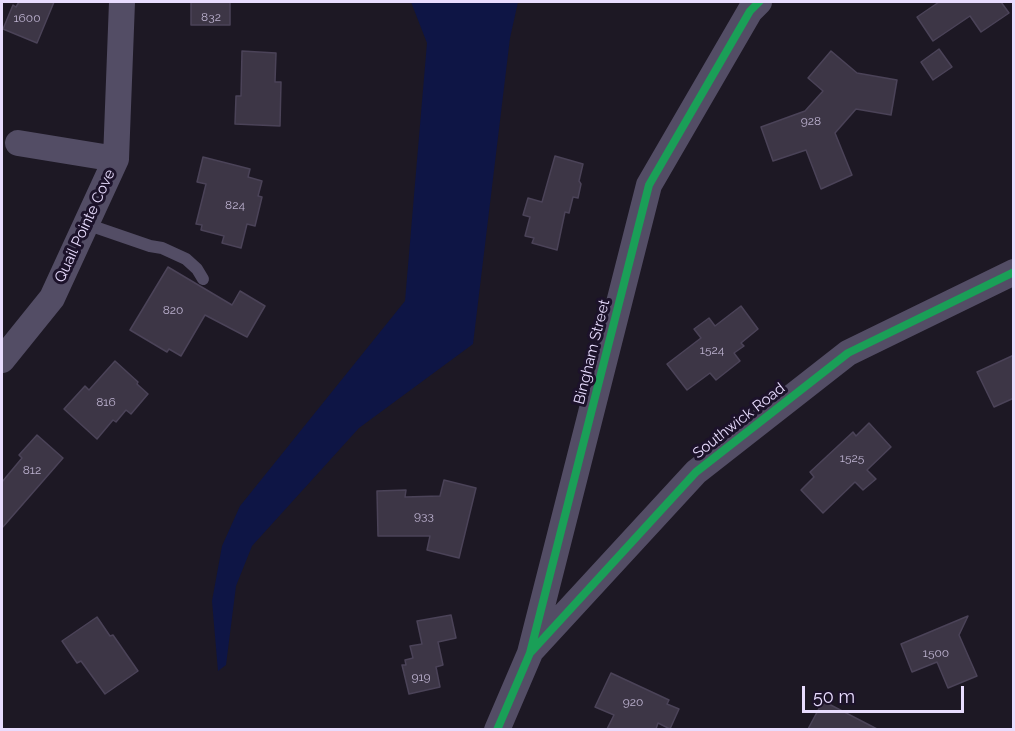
<!DOCTYPE html>
<style>
body{margin:0}
#map{position:relative;width:1015px;height:731px;overflow:hidden;background:#1d1824;font-family:Raleway,sans-serif}
canvas{display:block}
.frame{position:absolute;inset:0;border:3px solid #e8dcfe;pointer-events:none}
.scale{position:absolute;left:802px;top:686px;width:162px;height:27px;box-sizing:border-box;border:3px solid #e8dcfe;border-top:0;padding-left:8px;font-size:18px;line-height:21px;white-space:nowrap;color:#e8dcfe;-webkit-text-stroke:4px #1c122a;paint-order:stroke}
</style>
<div id="map">
<canvas width="1015" height="731"></canvas>
<div class="frame"></div>
<div class="scale">50 m</div>
</div>
<script>
const c = document.querySelector('canvas').getContext('2d');
c.lineJoin = 'round';
function paint(path, color) {
  c.fillStyle = color;
  c.fill(path, 'evenodd');
}
function stroke(path, color, width, dash) {
  c.strokeStyle = color;
  c.lineWidth = width;
  c.lineCap = dash ? 'butt' : 'round';
  c.setLineDash(dash || []);
  c.stroke(path);
}
function write(font, color, halo, rows, align = 'center') {
  c.font = font + ' Raleway,sans-serif';
  c.lineWidth = 6;
  c.setLineDash([]);
  c.textBaseline = 'middle';
  c.strokeStyle = halo;
  c.fillStyle = color;
  for (const [text, x, y, turn = 0] of rows) {
    c.save();
    c.translate(x, y);
    c.rotate((+turn || 0) * Math.PI / 180);
    c.textAlign = isNaN(turn) ? turn : align;
    if (halo) c.strokeText(text, 0, 0);
    c.fillText(text, 0, 0);
    c.restore();
  }
}
paint(new Path2D(`
 M 411,2 L 518,2 L 510,38 L 473,344 L 359,428 L 252,546 L 236,586 L 226,665 L 218,671 L 212,601 L 222,546 L 240,506 L 405,301 L 427,43 Z`), '#0e1545');
const building = new Path2D(`
 M 19,2 L 54,2 L 37,43 L 3,29 L 13,5 L 16,7 Z
 M 191,2 L 230,2 L 230,25 L 191,25 Z
 M 939,2 L 1001,2 L 1009,13 L 981,32 L 970,16 L 933,41 L 917,17 Z
 M 939,49 L 952,67 L 933,80 L 921,62 Z
 M 242,51 L 276,53 L 275,82 L 281,82 L 280,126 L 235,124 L 236,96 L 241,96 Z
 M 831,51 L 857,73 L 897,80 L 891,115 L 856,109 L 835,133 L 852,175 L 821,189 L 806,150 L 773,161 L 761,127 L 805,111 L 823,91 L 808,78 Z
 M 555,156 L 583,164 L 579,181 L 581,184 L 578,198 L 573,197 L 569,213 L 565,212 L 557,250 L 532,243 L 534,238 L 525,236 L 530,217 L 523,215 L 528,198 L 542,202 Z
 M 203,157 L 250,169 L 248,177 L 262,181 L 258,196 L 262,197 L 255,226 L 247,224 L 241,248 L 222,243 L 224,236 L 201,230 L 202,225 L 196,224 L 206,184 L 197,182 Z
 M 168,267 L 232,305 L 240,291 L 265,306 L 247,337 L 205,315 L 181,356 L 169,349 L 167,352 L 130,330 Z
 M 741,306 L 758,329 L 741,343 L 744,346 L 734,353 L 740,361 L 716,380 L 710,373 L 687,390 L 667,364 L 701,338 L 694,329 L 709,318 L 715,326 Z
 M 1014,355 L 1014,398 L 994,407 L 977,372 Z
 M 115,361 L 138,382 L 137,384 L 148,394 L 131,414 L 126,410 L 116,422 L 113,420 L 97,439 L 64,409 L 85,386 L 89,390 Z
 M 869,423 L 891,447 L 867,470 L 876,479 L 863,490 L 855,482 L 823,513 L 801,490 L 814,477 L 810,472 L 853,432 L 856,436 Z
 M 37,435 L 63,458 L 2,528 L 2,482 L 22,458 L 19,455 Z
 M 444,480 L 476,488 L 459,558 L 427,550 L 430,536 L 378,536 L 377,491 L 406,490 L 405,497 L 440,496 Z
 M 451,615 L 456,638 L 438,642 L 443,665 L 436,667 L 440,687 L 409,694 L 402,665 L 406,665 L 405,660 L 413,658 L 410,646 L 422,644 L 417,621 Z
 M 968,616 L 959,635 L 977,676 L 948,688 L 937,662 L 912,672 L 901,644 Z
 M 97,617 L 110,636 L 113,635 L 138,671 L 105,694 L 81,661 L 77,663 L 62,641 Z
 M 611,673 L 669,700 L 667,704 L 679,709 L 670,729 L 658,723 L 656,729 L 607,729 L 614,715 L 595,707 Z
 M 823,701 L 877,729 L 808,729 Z`);
paint(building, '#3d3646');
stroke(building, '#4b4358', 1.5);
stroke(new Path2D(`
 M 86,224 L 150,246 L 162,248 L 186,259 L 197,269 L 203,279`), '#534d65', 12);
stroke(new Path2D(`
 M 18,143 L 116,159
 M 2,360 L 52,298 L 116,159 L 122,2
 M 531,651 L 696,472 L 848,353 L 1014,272
 M 497,730 L 530,653 L 649,185 L 750,11 L 759,2`), '#534d65', 26);
stroke(new Path2D(`
 M 531,652 L 696,472 L 848,353 L 1014,272
 M 497,730 L 530,653 L 649,185 L 750,11 L 759,2`), '#1a9f57', 8);
write('12px', '#bdb2d0', null, [
 ["832",211,17],
 ["1600",27,18],
 ["928",811,121],
 ["824",235,205],
 ["820",173,310],
 ["1524",712,350],
 ["816",106,402],
 ["1525",852,458],
 ["812",32,470],
 ["933",424,516],
 ["1500",936,653],
 ["919",421,677],
 ["920",633,702]
]);
write('15px', '#e8dcfe', '#1c122a', [
 ["Quail Pointe Cove",85,226,-65],
 ["Bingham Street",592,352,-76],
 ["Southwick Road",739,421,-38]
]);
</script>
